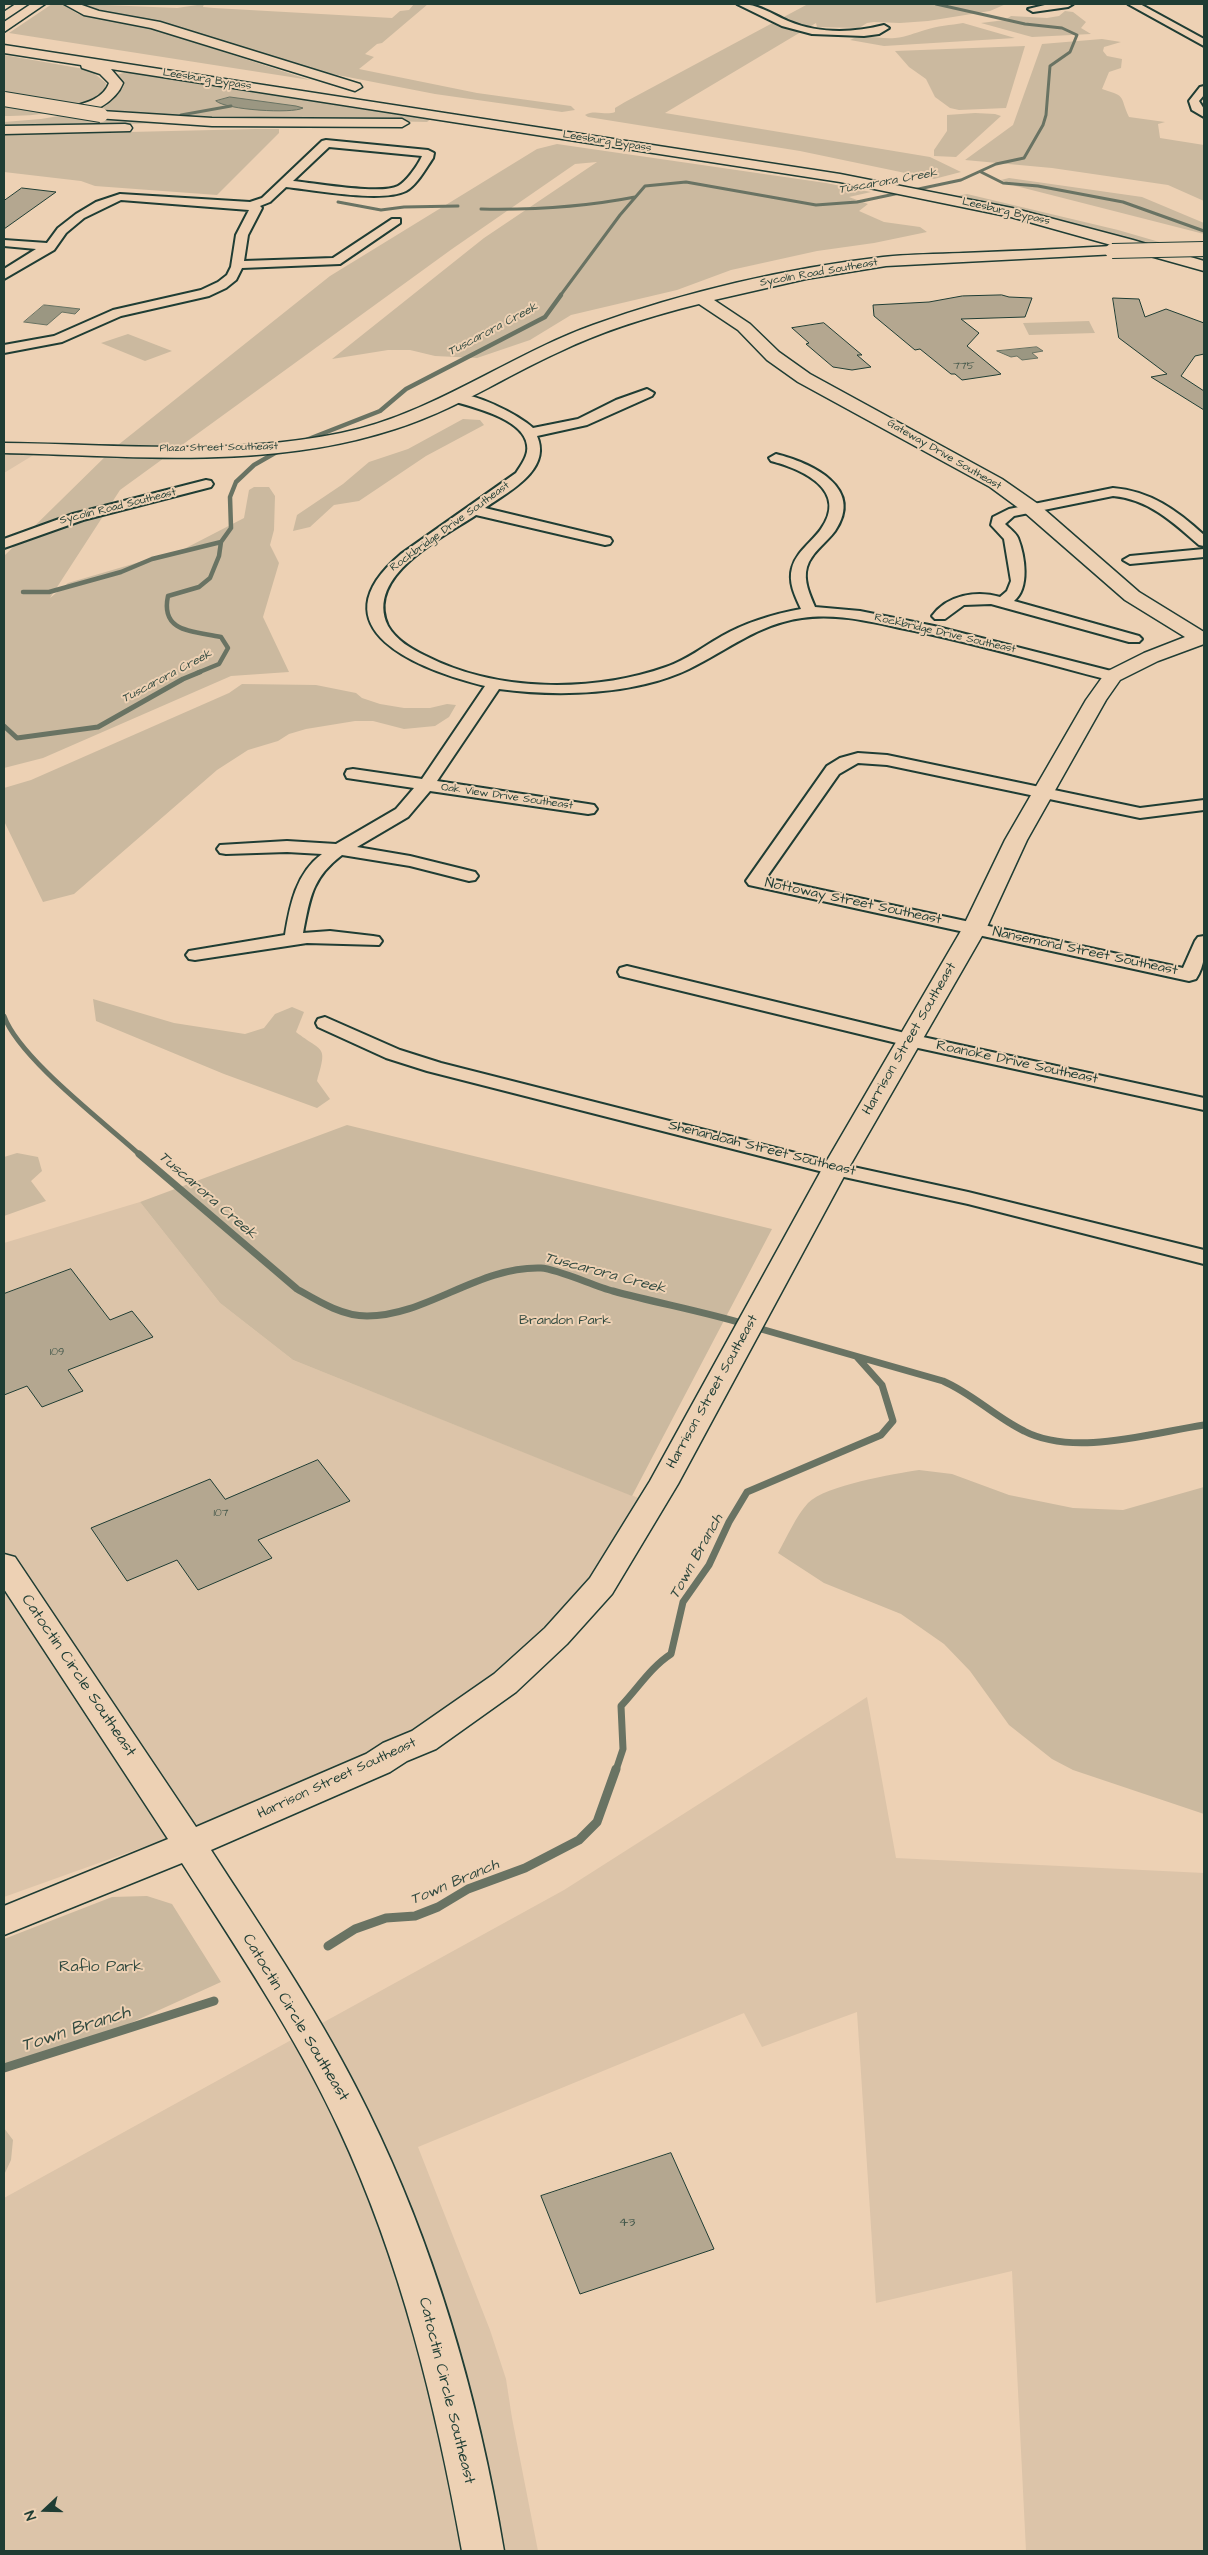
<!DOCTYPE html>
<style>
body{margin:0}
#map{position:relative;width:1208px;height:2555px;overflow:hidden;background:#edd1b4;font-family:"Architects Daughter",sans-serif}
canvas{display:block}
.frame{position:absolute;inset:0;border:5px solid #1f3d34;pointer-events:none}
.north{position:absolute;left:20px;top:2485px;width:50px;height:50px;-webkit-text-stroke:4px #edd1b4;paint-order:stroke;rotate:249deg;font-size:14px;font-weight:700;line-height:20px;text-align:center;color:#1f3d34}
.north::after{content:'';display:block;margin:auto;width:18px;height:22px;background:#1f3d34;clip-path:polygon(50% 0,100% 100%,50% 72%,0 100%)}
</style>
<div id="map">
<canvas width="1208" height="2555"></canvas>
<div class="frame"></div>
<div class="north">N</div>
</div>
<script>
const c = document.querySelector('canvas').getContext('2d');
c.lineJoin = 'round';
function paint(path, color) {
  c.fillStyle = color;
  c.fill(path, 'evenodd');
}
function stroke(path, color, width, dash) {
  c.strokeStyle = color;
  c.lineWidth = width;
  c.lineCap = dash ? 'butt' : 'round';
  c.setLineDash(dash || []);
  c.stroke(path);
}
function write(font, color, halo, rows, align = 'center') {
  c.font = font + ' "Architects Daughter",sans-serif';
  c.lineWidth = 4;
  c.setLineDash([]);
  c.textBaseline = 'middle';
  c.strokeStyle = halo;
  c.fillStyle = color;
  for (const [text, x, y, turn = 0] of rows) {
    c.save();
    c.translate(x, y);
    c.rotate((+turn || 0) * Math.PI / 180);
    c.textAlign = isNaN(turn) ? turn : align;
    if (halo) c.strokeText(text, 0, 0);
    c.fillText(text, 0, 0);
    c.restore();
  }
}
paint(new Path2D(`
 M 4,448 L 45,448 L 4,473 Z
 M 140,1202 L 220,1303 L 293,1360 L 651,1503 L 582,1608 L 378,1763 L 4,1897 L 4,1243 Z
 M 867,1697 L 896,1858 L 1204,1873 L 1204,2551 L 1026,2551 L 1012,2271 L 876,2303 L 857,2012 L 762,2047 L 744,2013 L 418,2147 L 490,2330 L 506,2379 L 512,2418 L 538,2551 L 4,2551 L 4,2198 L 564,1890 Z`), '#dcc4a9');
paint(new Path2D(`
 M 52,4 L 62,4 L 78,14 L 133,24 L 162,32 L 310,80 L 9,33 Z
 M 81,4 L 177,8 L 204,4 L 203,7 L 214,8 L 392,18 L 400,11 L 409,10 L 414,4 L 428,4 L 382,43 L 377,44 L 365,54 L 374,57 L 359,69 L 477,93 L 571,106 L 575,110 L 562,112 L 435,94 L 327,73 L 269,58 L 185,29 L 137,17 L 94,9 Z
 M 808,4 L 1006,4 L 990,11 L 928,21 L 900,23 L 874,22 L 867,23 L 859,28 L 817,27 L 816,23 L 665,113 L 930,157 L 961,172 L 934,179 L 800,151 L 588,117 L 585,115 C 595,109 605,116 615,112 L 615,108 L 625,102 Z
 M 1065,11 L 1073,12 L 1086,22 L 1081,28 L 1091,34 L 1032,37 L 981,23 L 1005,20 L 1011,16 L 1047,18 L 1059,16 Z
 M 963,23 L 1015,38 L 884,46 L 850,40 C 861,33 882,40 895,38 C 907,37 914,33 925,30 C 937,26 951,25 963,23 Z
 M 1102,39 L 1121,42 L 1104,47 L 1103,51 L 1107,56 L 1122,59 L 1121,68 L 1109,72 L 1102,89 C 1128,97 1119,96 1129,117 L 1165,122 L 1158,124 L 1160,138 L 1204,145 L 1204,201 L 1168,185 L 1052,168 L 965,160 L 1013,125 L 1042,44 Z
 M 1025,46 L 1006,108 L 959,110 L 950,108 L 935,97 L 926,79 L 909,67 L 895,51 Z
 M 4,55 L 90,70 L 106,83 L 105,89 C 79,113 37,116 4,116 Z
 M 127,72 L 432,118 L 427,122 L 260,118 L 215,121 L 87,110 L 115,95 L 122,87 L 122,81 L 116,75 Z
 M 975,113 L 995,114 L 1001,116 L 956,157 L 934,156 L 934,150 L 947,131 L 947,115 Z
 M 71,114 L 165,123 L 4,127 L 4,122 L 41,119 Z
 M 255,129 L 279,129 L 279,133 L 217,195 L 95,186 L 81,181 L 4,172 L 4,135 Z
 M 557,144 L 826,183 L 871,192 L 849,197 L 868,204 L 859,211 L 884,222 L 920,227 L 927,232 L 874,243 L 817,251 L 731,270 L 677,290 L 571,315 L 530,340 L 477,358 L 435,356 L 410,350 L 388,350 L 332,359 L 484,238 L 597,162 L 575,164 L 452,249 L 120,490 L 50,598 L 68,583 L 184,549 L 244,518 L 249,490 L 254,487 L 269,487 L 275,496 L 274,530 L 270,545 L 279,563 L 263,617 L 289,672 L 231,676 L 43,758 L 4,768 L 4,556 L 113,449 L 330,276 L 537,149 Z
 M 1009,178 L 1142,197 L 1204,223 L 1204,234 L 1016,186 L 1001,180 Z
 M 967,194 L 1118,230 L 1204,255 L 1204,261 L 1116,235 L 957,196 Z
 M 1089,321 L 1095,333 L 1029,335 L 1023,323 Z
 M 128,334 L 172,351 L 145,361 L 101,343 Z
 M 463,419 L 480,420 L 484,425 L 426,456 L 359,501 L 334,505 L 310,527 L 293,531 L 297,515 L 343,484 L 369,462 L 408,449 Z
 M 242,684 L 316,685 L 356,693 L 362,698 L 380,704 L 404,708 L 430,708 L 447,704 L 456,705 L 449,717 L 435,726 L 404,729 L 373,721 L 355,721 L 306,729 L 289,734 L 278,741 L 248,750 L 217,770 L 74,894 L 43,902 L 4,821 L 4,788 L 31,780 L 229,693 Z
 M 93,999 L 174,1023 L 245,1034 L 264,1028 L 275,1014 L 292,1007 L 304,1012 L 296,1032 C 323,1053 328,1044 317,1081 L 330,1099 L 317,1108 L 224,1074 L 96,1021 Z
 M 347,1125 L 772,1229 L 632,1496 L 293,1360 L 220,1303 L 140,1202 Z
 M 17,1153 L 38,1157 L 42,1171 L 31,1181 L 46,1201 L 4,1216 L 4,1157 Z
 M 919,1470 L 952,1474 L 1009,1495 L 1073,1508 L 1123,1510 L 1204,1487 L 1204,1814 L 1073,1770 L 1052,1759 L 1009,1725 L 970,1671 L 944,1644 L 901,1614 L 824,1583 L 778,1553 C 787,1537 796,1516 808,1503 C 826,1485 894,1474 919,1470 Z
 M 147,1896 L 172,1904 L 221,1982 L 124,2026 L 4,2066 L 4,1939 L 112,1897 Z
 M 4,2128 L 13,2140 L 11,2160 L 4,2175 Z`), '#cbb99f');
const water = new Path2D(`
 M 230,97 L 296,106 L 303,108 C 292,114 226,110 216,101 Z
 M 44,305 L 45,305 L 80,309 L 75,314 L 62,312 L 47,325 L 24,322 Z
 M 1037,347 L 1043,351 L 1032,353 L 1038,358 L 1022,360 L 1017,356 L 1011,357 L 997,351 Z`);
paint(water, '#9b9782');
stroke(water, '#697363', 1);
stroke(new Path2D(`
 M 181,115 L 231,106
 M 981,172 L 1003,183 L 1038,186 L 1123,202 L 1204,231
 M 338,202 L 381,210 L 404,207 L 458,206
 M 481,209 C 533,210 584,207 635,197
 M 560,296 L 620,215 L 645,186 L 686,182 L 816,205 L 857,202 L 961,180 L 996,164 L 1024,158 L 1043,125 L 1046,115 L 1050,66 L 1070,52 L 1077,35 L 1062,28 L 1025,24 L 936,4`), '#697363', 3);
stroke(new Path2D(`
 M 301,442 L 380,411 L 406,389 L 545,317 L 561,295
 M 23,592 L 49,592 L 121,572 L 152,559 L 221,542
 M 197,673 L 219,664 L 228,648 L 221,637 C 194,631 160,633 168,596 L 199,587 L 210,578 L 219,556 L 221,542 L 231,528 L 230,497 L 236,482 L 254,465 L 282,449`), '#697363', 4.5);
stroke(new Path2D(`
 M 4,726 L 17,738 L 98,727 L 183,679 L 200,672
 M 4,1016 C 19,1058 105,1123 140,1155`), '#697363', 5);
stroke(new Path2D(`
 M 139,1154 L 297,1289 C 318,1301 342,1316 367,1316 C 427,1316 478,1266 541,1268 C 558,1269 594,1286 613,1291 C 657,1303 701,1311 745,1324
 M 754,1327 L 943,1381 C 973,1394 995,1417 1024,1431 C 1074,1457 1151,1433 1204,1425
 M 616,1770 L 623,1749 L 621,1706 C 638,1688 651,1667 671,1654 L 683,1602 L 709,1565 L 729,1522 L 747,1492 L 881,1435 L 893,1421 L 882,1385 L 857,1357`), '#697363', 7);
stroke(new Path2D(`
 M 328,1946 L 355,1929 L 386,1918 L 415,1916 L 438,1907 L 468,1889 L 525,1868 L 579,1840 L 597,1822 L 616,1769
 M 4,2068 L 214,2001`), '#697363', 9);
const building = new Path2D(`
 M 22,188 L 56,192 L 4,229 L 4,201 Z
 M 1002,295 L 1009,297 L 1032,298 L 1025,317 L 961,319 L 979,333 L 967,346 L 1001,374 L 996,375 L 962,380 L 955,374 L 951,374 L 920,349 L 915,350 L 874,316 L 873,305 L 929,302 L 962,296 Z
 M 1113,298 L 1139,299 L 1145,317 L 1166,309 L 1204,323 L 1204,354 L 1195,356 L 1181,376 L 1204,391 L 1204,410 L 1151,377 L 1167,374 L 1119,338 Z
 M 824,323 L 862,355 L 857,355 L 871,367 L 852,370 L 833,367 L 806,344 L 809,343 L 792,328 Z
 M 71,1269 L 110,1320 L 132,1311 L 153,1337 L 68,1370 L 83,1391 L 42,1407 L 27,1386 L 4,1395 L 4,1294 Z
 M 318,1460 L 350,1501 L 258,1540 L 272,1558 L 198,1590 L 177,1560 L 127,1581 L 91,1528 L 210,1479 L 225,1499 Z
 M 671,2153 L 714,2249 L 580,2294 L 541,2196 Z`);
paint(building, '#b4a790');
stroke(building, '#1f3d34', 1);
const street = new Path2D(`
 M 737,4 C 757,3 770,13 788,21 C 819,34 853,33 884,25 L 889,28 L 879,34 L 864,36 L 812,34 L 782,26 Z
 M 1049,4 L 1073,4 L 1068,7 L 1033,12 L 1028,9 Z
 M 1128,4 L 1140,4 L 1204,39 L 1204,46 Z
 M 1204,86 L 1204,95 L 1199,101 L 1204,109 L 1204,117 L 1192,110 L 1189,101 L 1200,87 Z
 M 326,140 L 428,150 L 434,153 L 433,158 C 426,168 417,185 406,191 C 382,203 314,190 286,187 L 270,202 L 260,206 L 262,208 L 248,235 L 244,261 L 333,258 L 392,219 L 400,219 L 400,223 L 340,264 L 242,268 L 236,280 L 226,288 L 209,296 L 121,316 L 62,342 L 4,353 L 4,345 L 54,336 L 113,310 L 201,290 L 218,282 L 227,275 L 231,267 L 236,235 L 249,210 L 121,200 L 84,218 L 66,233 L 54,250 L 4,279 L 4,269 L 36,249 L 4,246 L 4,240 L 47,243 L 58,228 L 76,214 L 96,202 L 120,194 L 250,202 L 262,198 L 322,141 ZM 329,147 L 422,156 C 418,165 407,181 398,186 C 381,195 314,183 293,181 Z
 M 647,389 L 654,393 L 652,396 L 587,425 L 537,436 C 552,470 508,492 485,508 L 610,538 L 612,541 L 610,544 L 605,545 L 476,515 C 442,538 364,576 388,626 C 396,640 411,649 426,656 C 496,692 592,693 666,667 C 687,660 704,646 722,636 C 747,622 774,614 801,609 C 795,596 788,582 792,568 C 796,552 812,542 821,529 C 849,490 802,469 771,461 L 769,458 L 776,454 C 811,463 865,487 835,531 C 826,543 811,553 807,567 C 803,581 810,595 815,607 L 860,611 L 934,626 L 1119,673 L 1121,676 L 1113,681 C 1042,663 972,642 900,628 C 868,621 835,613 802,618 C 758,624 728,650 689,669 C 635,695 558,697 499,689 L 437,781 L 588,804 L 594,805 L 597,809 L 594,813 L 588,814 L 430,791 L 408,817 L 357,847 L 410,856 L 475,872 L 478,876 L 475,880 L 469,881 L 410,866 L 342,855 C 312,878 310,897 303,933 L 330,931 L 373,936 L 379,937 L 382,941 L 379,945 L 307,943 L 195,960 L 189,959 L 186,955 L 189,951 L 285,935 C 290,905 296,873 322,854 L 287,852 L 226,854 L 220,853 L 217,849 L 220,845 L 287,841 L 336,844 L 396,809 L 414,788 L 347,778 L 345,774 L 347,770 L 353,769 L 422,779 L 485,686 C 420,670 312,629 401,554 L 516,473 C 521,465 529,455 527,445 C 524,419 473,407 452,401 L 450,398 L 452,395 C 471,390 519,415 533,428 L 578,419 L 616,400 Z
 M 206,480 L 211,481 L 213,484 L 211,487 L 83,520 L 4,548 L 4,539 L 73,514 Z
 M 1113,488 C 1150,491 1177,510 1204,535 L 1204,546 L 1199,545 C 1173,522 1148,499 1113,496 L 1014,516 L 1005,524 C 1009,528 1016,533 1018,538 C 1025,556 1030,588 1014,601 L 1139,636 L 1142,639 L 1139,642 L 1129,642 L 991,604 L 964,605 L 945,619 L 935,619 L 932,616 C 947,595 977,590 1000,597 L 1007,591 L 1011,581 L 1004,539 L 991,525 L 993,517 L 1009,509 Z
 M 1204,549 L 1204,557 L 1130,564 L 1123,560 L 1130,556 Z
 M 858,753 L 887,755 L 1140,808 L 1204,800 L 1204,810 L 1140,818 L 887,765 L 858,763 L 839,774 L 766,878 L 1183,968 L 1195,941 L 1198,937 L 1204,936 C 1205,951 1205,965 1196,979 L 1189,981 L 749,885 L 746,881 L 827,766 L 840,758 Z
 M 627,966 L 909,1034 L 1204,1098 L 1204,1110 L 909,1046 L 620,976 L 618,972 L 620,968 Z
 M 325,1017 L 400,1050 L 441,1063 L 835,1163 L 968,1192 L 1204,1250 L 1204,1264 L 968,1204 L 835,1175 L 427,1071 L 386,1058 L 318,1027 L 316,1023 L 318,1019 Z`);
const secondary = new Path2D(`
 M 1112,246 L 1117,248 L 1120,251 L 1117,254 L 886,266 L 806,279 L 714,300 L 750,324 L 779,352 L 810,374 L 1002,479 L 1038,504 L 1139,592 L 1204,632 L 1204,644 L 1158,661 L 1120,680 L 1106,700 L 1027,840 L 986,929 L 848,1169 L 678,1484 L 612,1594 L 567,1644 L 516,1692 L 436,1749 L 407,1761 L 390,1772 L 211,1850 C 266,1935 324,2020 368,2111 C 435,2247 479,2401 504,2551 L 462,2551 C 436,2407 401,2262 339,2129 C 296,2036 237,1949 182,1863 L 4,1935 L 4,1906 L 168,1839 L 4,1589 L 4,1554 L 15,1557 L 196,1827 L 366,1754 L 383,1743 L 412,1731 L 494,1674 L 545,1628 L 590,1578 L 650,1481 L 822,1169 L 962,929 L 1005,840 L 1086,700 L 1106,672 L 1144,653 L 1185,637 L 1125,600 L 1024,512 L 990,487 L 798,382 L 767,360 L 738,330 L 699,304 C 651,316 604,330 559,352 C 504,377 453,411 395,429 C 270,470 134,456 4,453 L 4,443 C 116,444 230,456 341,433 C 433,414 507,356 593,325 C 684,292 787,268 883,257 C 909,254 937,254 963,253 C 1013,251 1062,249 1112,246 Z`);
const primary = new Path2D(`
 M 4,4 L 13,4 L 4,10 Z`);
const highway = new Path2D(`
 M 31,4 L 45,4 L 4,32 L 4,22 Z
 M 64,4 L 79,4 L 99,11 L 160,22 L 360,84 L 362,87 L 355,91 L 151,28 L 84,15 Z
 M 4,45 L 840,174 L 1012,208 L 1133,240 L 1204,261 L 1204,271 L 1011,217 L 840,182 L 111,69 L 123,83 C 116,102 87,119 67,114 L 65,111 L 67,108 C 82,104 103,100 109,83 L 100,74 L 82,68 L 81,65 L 4,53 Z
 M 101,111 L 212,118 L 402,119 L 409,123 L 402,127 L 212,126 L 96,118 L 94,115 L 96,112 Z
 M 125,124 L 130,125 L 132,128 L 130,131 L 4,134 L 4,126 Z`);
stroke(street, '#1f3d34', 4);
stroke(secondary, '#1f3d34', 3);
stroke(primary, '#1f3d34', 3);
stroke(highway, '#1f3d34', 3);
paint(street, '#edd1b4');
paint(secondary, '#edd1b4');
paint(primary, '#edd1b4');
paint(highway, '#edd1b4');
const secondaryBridge = new Path2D(`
 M 1112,251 L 1204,249`);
const highwayBridge = new Path2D(`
 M 4,99 L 101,115`);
stroke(secondaryBridge, '#1f3d34', 16, []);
stroke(highwayBridge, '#1f3d34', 16, []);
stroke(secondaryBridge, '#edd1b4', 14);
stroke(highwayBridge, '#edd1b4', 14);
write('11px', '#1f3d34', '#edd1b4', [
 ["Leesburg Bypass",207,80,9],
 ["Leesburg Bypass",607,142,9],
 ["Leesburg Bypass",1006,212,13],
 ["Sycolin Road Southeast",819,273,-10],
 ["Plaza Street Southeast",219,448,-1],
 ["Gateway Drive Southeast",944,455,30],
 ["Sycolin Road Southeast",118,507,-14],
 ["Rockbridge Drive Southeast",450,527,-36],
 ["Rockbridge Drive Southeast",945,634,13],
 ["Oak View Drive Southeast",507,797,8]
]);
write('11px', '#44584b', null, [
 ["775",964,367],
 ["109",57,1353],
 ["107",221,1514]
]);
write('italic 12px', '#324a40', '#edd1b4', [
 ["Tuscarora Creek",888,182,-10],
 ["Tuscarora Creek",493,330,-28],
 ["Tuscarora Creek",167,677,-28]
]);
write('14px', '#1f3d34', '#edd1b4', [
 ["Nottoway Street Southeast",853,902,12],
 ["Nansemond Street Southeast",1085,952,12],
 ["Harrison Street Southeast",910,1039,-60],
 ["Roanoke Drive Southeast",1017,1063,12],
 ["Shenandoah Street Southeast",762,1149,14],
 ["Harrison Street Southeast",713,1392,-61],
 ["Harrison Street Southeast",337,1779,-25]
]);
write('14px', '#30493f', '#edd1b4', [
 ["Brandon Park",565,1321]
]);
write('14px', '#44584b', null, [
 ["43",627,2223]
]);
write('italic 15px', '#324a40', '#edd1b4', [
 ["Tuscarora Creek",207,1196,41],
 ["Tuscarora Creek",605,1274,15],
 ["Town Branch",697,1557,-61],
 ["Town Branch",455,1883,-23]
]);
write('16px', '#1f3d34', '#edd1b4', [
 ["Catoctin Circle Southeast",78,1676,56],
 ["Catoctin Circle Southeast",295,2018,59],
 ["Catoctin Circle Southeast",446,2391,76]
]);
write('16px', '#30493f', '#edd1b4', [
 ["Raflo Park",101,1968]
]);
write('italic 18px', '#324a40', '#edd1b4', [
 ["Town Branch",76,2030,-18]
]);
</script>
